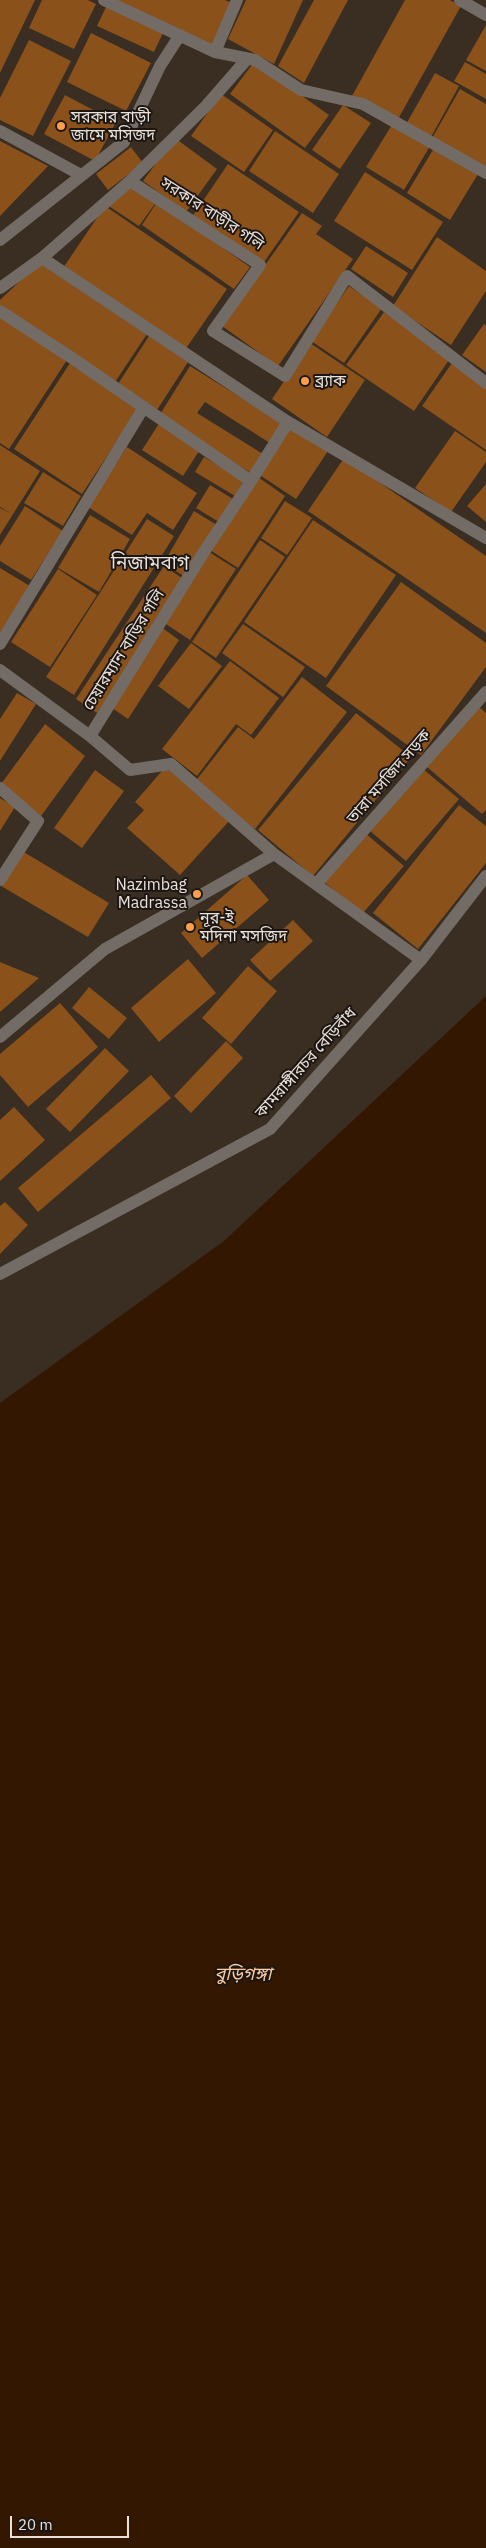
<!DOCTYPE html>
<meta charset="utf-8">
<style>
body{margin:0}
#map{position:relative;width:486px;height:2548px;overflow:hidden;background:#3a2d22;font-family:"IBM Plex Sans",sans-serif}
canvas{display:block}
.scale{position:absolute;left:10px;top:2516px;width:119px;height:22px;box-sizing:border-box;border:2px solid #eae1da;border-top:0;padding-left:6px;font-size:15px;line-height:18px;white-space:nowrap;color:#eae1da;-webkit-text-stroke:4px #1c1612;paint-order:stroke}
</style>
<div id="map">
<canvas width="486" height="2548"></canvas>
<div class="scale">20 m</div>
</div>
<script>
const c = document.querySelector('canvas').getContext('2d');
c.lineJoin = 'round';
function paint(path, color) {
  c.fillStyle = color;
  c.fill(path, 'evenodd');
}
function stroke(path, color, width, dash) {
  c.strokeStyle = color;
  c.lineWidth = width;
  c.lineCap = dash ? 'butt' : 'round';
  c.setLineDash(dash || []);
  c.stroke(path);
}
function write(font, color, halo, rows, align = 'center') {
  c.font = font + ' "IBM Plex Sans","Noto Sans Bengali",sans-serif';
  c.lineWidth = 4;
  c.setLineDash([]);
  c.textBaseline = 'middle';
  c.strokeStyle = halo;
  c.fillStyle = color;
  for (const [text, x, y, turn = 0] of rows) {
    c.save();
    c.translate(x, y);
    c.rotate((+turn || 0) * Math.PI / 180);
    c.textAlign = isNaN(turn) ? turn : align;
    if (halo) c.strokeText(text, 0, 0);
    c.fillText(text, 0, 0);
    c.restore();
  }
}
paint(new Path2D(`
 M 486,996 L 486,2548 L 0,2548 L 0,1403 L 224,1241 Z`), '#341700');
paint(new Path2D(`
 M 0,0 L 35,0 L 0,73 Z
 M 42,0 L 88,0 L 96,4 L 74,49 L 29,28 Z
 M 106,0 L 225,0 L 232,3 L 213,46 Z
 M 246,0 L 303,0 L 274,64 L 228,39 Z
 M 314,0 L 348,0 L 304,83 L 278,66 Z
 M 405,0 L 450,0 L 461,6 L 397,121 L 352,96 Z
 M 106,7 L 163,33 L 154,52 L 97,26 Z
 M 486,25 L 486,71 L 466,60 Z
 M 91,33 L 151,63 L 126,111 L 67,82 Z
 M 29,40 L 71,61 L 33,136 L 0,120 L 0,98 Z
 M 254,62 L 329,115 L 305,148 L 230,94 Z
 M 465,62 L 486,74 L 486,99 L 454,81 Z
 M 435,73 L 459,86 L 430,139 L 405,126 Z
 M 460,89 L 486,104 L 486,171 L 431,140 Z
 M 221,94 L 273,130 L 244,172 L 191,136 Z
 M 65,95 L 116,122 L 95,161 L 44,134 Z
 M 343,105 L 371,123 L 340,169 L 312,150 Z
 M 393,123 L 430,146 L 404,190 L 366,167 Z
 M 275,131 L 339,174 L 313,213 L 249,171 Z
 M 175,138 L 217,169 L 186,212 L 143,181 Z
 M 0,141 L 48,166 L 0,216 Z
 M 131,147 L 143,163 L 108,190 L 96,174 Z
 M 434,148 L 478,174 L 450,220 L 407,193 Z
 M 228,164 L 299,212 L 262,265 L 192,217 Z
 M 365,172 L 443,222 L 412,270 L 334,221 Z
 M 129,183 L 157,201 L 139,226 L 107,205 Z
 M 157,202 L 250,267 L 234,289 L 142,225 Z
 M 105,206 L 227,289 L 185,350 L 63,268 Z
 M 302,213 L 322,226 L 316,234 L 353,259 L 278,366 L 222,326 Z
 M 437,237 L 486,271 L 486,291 L 451,345 L 393,306 Z
 M 366,246 L 408,273 L 393,297 L 351,269 Z
 M 41,261 L 147,334 L 115,382 L 0,308 L 0,300 Z
 M 349,286 L 382,308 L 344,363 L 311,341 Z
 M 384,312 L 451,357 L 414,411 L 346,365 Z
 M 0,316 L 67,360 L 9,449 L 0,443 Z
 M 484,324 L 486,326 L 486,372 L 462,355 Z
 M 149,336 L 188,362 L 157,410 L 118,384 Z
 M 310,343 L 365,380 L 327,437 L 272,399 Z
 M 70,363 L 139,408 L 82,494 L 14,449 Z
 M 452,363 L 486,386 L 486,450 L 422,406 Z
 M 190,366 L 282,423 L 270,443 L 205,402 L 197,413 L 263,454 L 251,473 L 159,416 Z
 M 160,422 L 201,448 L 183,476 L 142,450 Z
 M 289,426 L 328,451 L 296,499 L 258,474 Z
 M 455,431 L 486,452 L 486,462 L 451,512 L 415,488 Z
 M 0,445 L 40,471 L 0,535 L 0,508 L 10,513 L 0,507 Z
 M 127,447 L 197,493 L 173,530 L 147,513 L 132,535 L 88,507 Z
 M 204,457 L 244,480 L 235,496 L 195,472 Z
 M 344,458 L 486,556 L 486,633 L 308,511 Z
 M 43,472 L 81,496 L 63,526 L 24,503 Z
 M 258,477 L 285,496 L 238,568 L 210,550 Z
 M 486,484 L 486,522 L 467,506 Z
 M 210,485 L 233,499 L 219,522 L 196,508 Z
 M 285,501 L 312,518 L 287,555 L 261,538 Z
 M 25,506 L 63,531 L 31,580 L 0,561 L 0,546 Z
 M 194,511 L 217,525 L 186,577 L 163,564 Z
 M 90,515 L 130,539 L 99,592 L 58,568 Z
 M 147,519 L 174,536 L 74,695 L 46,677 Z
 M 313,520 L 396,575 L 326,678 L 244,622 Z
 M 260,540 L 285,557 L 216,658 L 192,642 Z
 M 209,552 L 236,569 L 190,640 L 163,622 Z
 M 164,566 L 185,580 L 97,713 L 76,699 Z
 M 0,568 L 30,586 L 0,637 Z
 M 58,569 L 97,595 L 50,667 L 11,642 Z
 M 401,582 L 486,643 L 486,667 L 421,755 L 326,686 Z
 M 243,624 L 305,667 L 283,697 L 222,653 Z
 M 161,627 L 179,640 L 128,719 L 109,706 Z
 M 191,643 L 222,666 L 189,709 L 158,686 Z
 M 230,661 L 279,698 L 251,735 L 236,724 L 197,776 L 162,749 Z
 M 302,677 L 347,712 L 255,829 L 194,783 L 238,727 L 254,739 Z
 M 17,693 L 36,704 L 0,761 L 0,719 Z
 M 479,707 L 486,713 L 486,810 L 482,814 L 427,767 Z
 M 356,713 L 411,757 L 313,876 L 258,830 Z
 M 45,724 L 85,756 L 41,816 L 1,784 Z
 M 168,764 L 230,820 L 180,875 L 127,828 L 144,810 L 135,802 Z
 M 423,769 L 459,799 L 406,861 L 370,831 Z
 M 95,770 L 124,791 L 82,848 L 54,828 Z
 M 0,798 L 15,807 L 0,831 Z
 M 459,805 L 486,826 L 486,863 L 418,949 L 373,913 Z
 M 365,833 L 404,866 L 362,914 L 323,881 Z
 M 22,851 L 109,903 L 88,937 L 1,886 Z
 M 247,875 L 269,900 L 202,958 L 181,933 Z
 M 293,920 L 313,941 L 270,981 L 250,960 Z
 M 188,959 L 216,993 L 159,1042 L 131,1008 Z
 M 0,962 L 39,978 L 0,1012 Z
 M 248,966 L 277,991 L 231,1044 L 202,1018 Z
 M 89,987 L 127,1018 L 109,1039 L 72,1008 Z
 M 60,1003 L 98,1047 L 28,1107 L 0,1075 L 0,1054 Z
 M 226,1041 L 243,1058 L 191,1113 L 174,1096 Z
 M 105,1048 L 129,1071 L 70,1132 L 46,1109 Z
 M 151,1075 L 171,1098 L 38,1212 L 18,1188 Z
 M 14,1107 L 45,1140 L 0,1181 L 0,1120 Z
 M 5,1202 L 28,1225 L 0,1254 L 0,1206 Z`), '#8a511a');
stroke(new Path2D(`
 M 104,0 L 215,52 L 255,60 L 301,90 L 363,104 L 486,173
 M 460,0 L 486,15
 M 215,52 L 237,0
 M 247,59 L 206,106 L 130,181 L 260,265 L 213,331 L 285,376 L 347,276 L 486,383
 M 0,131 L 81,175
 M 0,240 L 124,142 L 160,66 L 180,35
 M 42,258 L 288,422
 M 0,288 L 42,258 L 130,181
 M 0,311 L 75,360 L 251,481 L 288,422 L 486,538
 M 0,644 L 144,407
 M 0,670 L 90,736 L 130,770 L 171,764 L 274,854 L 421,960
 M 90,736 L 202,555 L 251,481
 M 0,788 L 38,821 L 0,880
 M 317,883 L 486,692
 M 0,1037 L 105,949 L 274,854
 M 0,1274 L 270,1129 L 421,960 L 486,876`), '#726b66', 12);
for (const [x, y, r, color] of [
 [61,126,5,"#fa9f4e"],
 [305,381,5,"#fa9f4e"],
 [197,894,5,"#fa9f4e"],
 [190,927,5,"#fa9f4e"]
]) {
  const dot = new Path2D();
  dot.arc(x, y, r, 0, 2 * Math.PI);
  c.fillStyle = color;
  c.fill(dot);
  stroke(dot, '#1c1612', 2);
}
write('16px', '#eae1da', '#1c1612', [
 ["সরকার বাড়ী",71,117],
 ["জামে মসিজদ",71,135],
 ["ব্র্যাক",315,381],
 ["Nazimbag",187,885,"right"],
 ["Madrassa",187,903,"right"],
 ["নূর-ই",200,918],
 ["মদিনা মসজিদ",200,936]
], 'left');
write('16px', '#eae1da', '#1c1612', [
 ["সরকার বাড়ীর গলি",212,214,33],
 ["চেয়ারম্যান বাড়ির গলি",124,650,-58],
 ["তারা মসজিদ সড়ক",389,777,-49],
 ["কামরাঙ্গীরচর বেড়িবাঁধ",306,1063,-48]
]);
write('italic 18px', '#fecba3', '#1c1612', [
 ["বুড়িগঙ্গা",243,1975]
]);
write('19px', '#eae1da', '#1c1612', [
 ["নিজামবাগ",150,564]
]);
</script>
